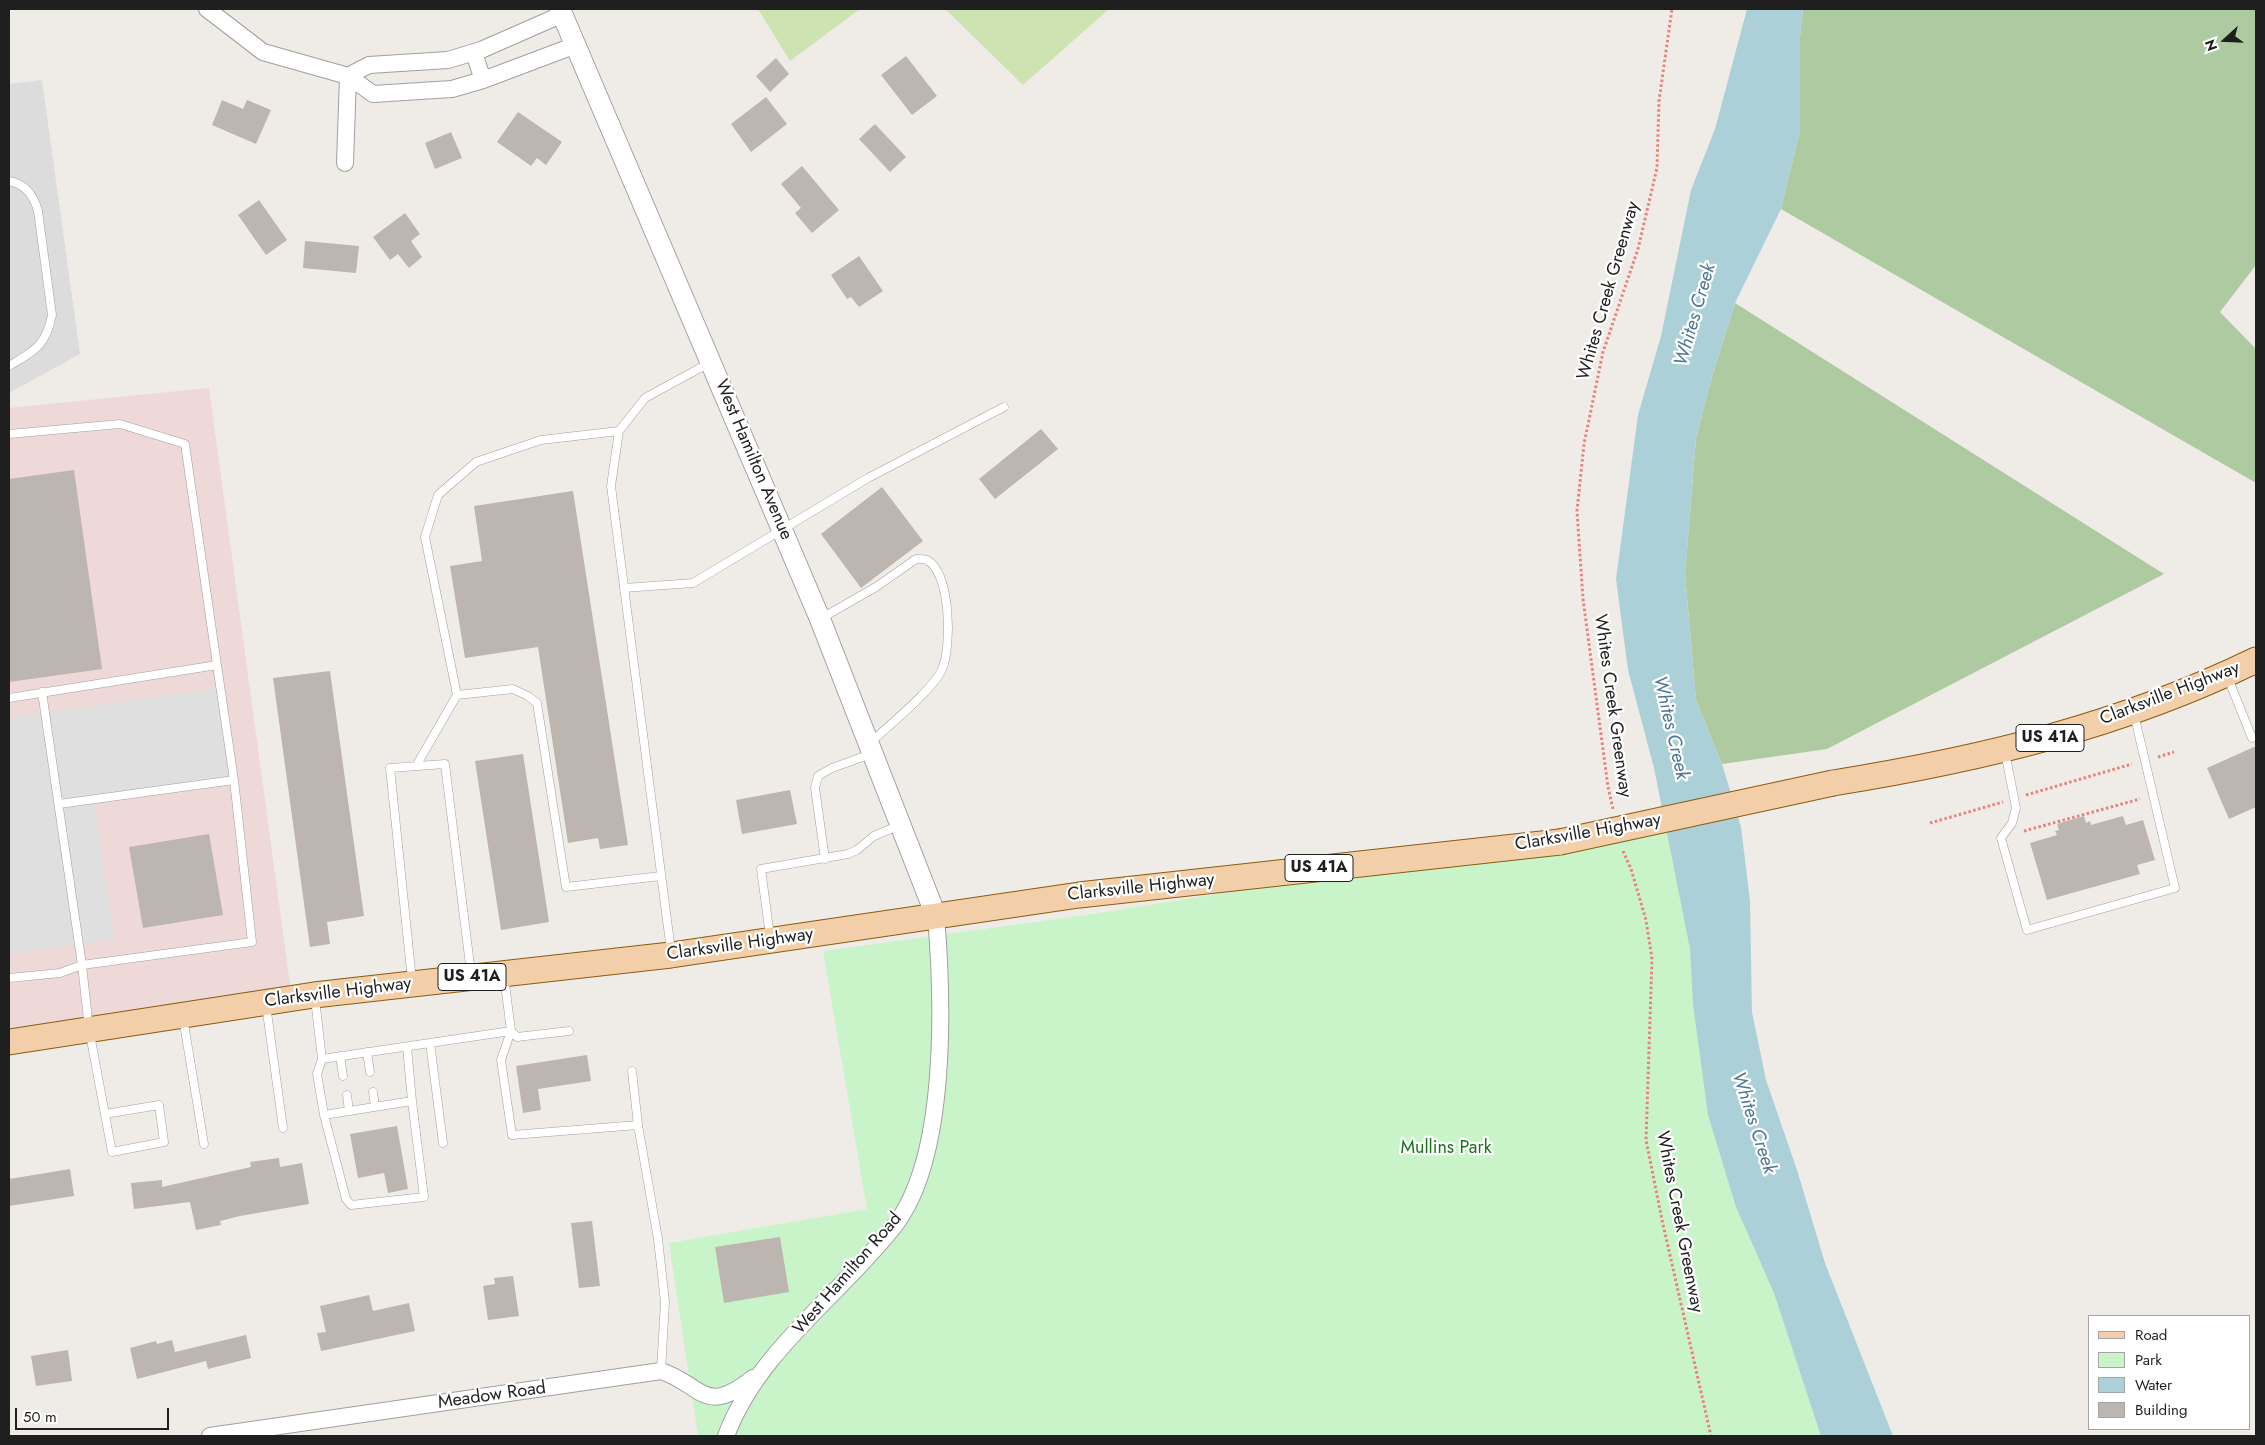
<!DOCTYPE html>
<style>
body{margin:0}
#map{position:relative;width:2265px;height:1445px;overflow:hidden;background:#efece7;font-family:Jost,sans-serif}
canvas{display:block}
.frame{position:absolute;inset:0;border:10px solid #1f1f1f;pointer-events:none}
.legend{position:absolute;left:2088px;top:1315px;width:162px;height:115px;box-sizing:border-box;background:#fff;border:1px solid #a5a5a5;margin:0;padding:6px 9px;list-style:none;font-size:15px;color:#1f1f1f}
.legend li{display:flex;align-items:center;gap:10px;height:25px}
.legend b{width:25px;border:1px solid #a5a5a5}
.north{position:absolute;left:2200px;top:15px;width:50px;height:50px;-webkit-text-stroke:4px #fff;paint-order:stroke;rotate:250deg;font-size:14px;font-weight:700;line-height:20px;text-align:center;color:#1f1f1f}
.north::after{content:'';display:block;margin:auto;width:18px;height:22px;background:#1f1f1f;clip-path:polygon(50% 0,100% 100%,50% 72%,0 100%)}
.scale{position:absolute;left:15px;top:1408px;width:154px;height:22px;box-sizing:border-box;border:2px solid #1f1f1f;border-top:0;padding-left:6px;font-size:15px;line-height:18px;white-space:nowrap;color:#1f1f1f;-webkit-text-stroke:4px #fff;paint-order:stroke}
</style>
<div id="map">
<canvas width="2265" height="1445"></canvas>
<div class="frame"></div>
<ul class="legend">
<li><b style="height:6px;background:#f2cfa8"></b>Road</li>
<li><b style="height:14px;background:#c9f4ca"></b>Park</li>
<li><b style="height:14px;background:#acd0d8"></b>Water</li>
<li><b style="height:14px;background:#bcb5b0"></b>Building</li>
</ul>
<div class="north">N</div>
<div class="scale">50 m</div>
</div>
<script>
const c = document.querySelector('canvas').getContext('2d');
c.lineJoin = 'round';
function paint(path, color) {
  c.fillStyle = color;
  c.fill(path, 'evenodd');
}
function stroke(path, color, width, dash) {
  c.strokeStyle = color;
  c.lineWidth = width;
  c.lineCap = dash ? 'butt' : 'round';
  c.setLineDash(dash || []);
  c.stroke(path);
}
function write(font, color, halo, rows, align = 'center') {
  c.font = font + ' Jost,sans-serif';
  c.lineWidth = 4.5;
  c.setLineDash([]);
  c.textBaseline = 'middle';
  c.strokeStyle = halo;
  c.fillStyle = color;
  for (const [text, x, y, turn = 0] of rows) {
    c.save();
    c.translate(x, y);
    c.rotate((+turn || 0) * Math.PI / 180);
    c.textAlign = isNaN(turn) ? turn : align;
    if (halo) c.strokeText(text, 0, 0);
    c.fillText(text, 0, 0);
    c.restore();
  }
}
paint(new Path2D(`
 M 42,80 L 80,354 L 9,393 L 9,84 Z`), '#dddcdc');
paint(new Path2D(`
 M 209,388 L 292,999 L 9,1042 L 9,408 Z`), '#eed8d8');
paint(new Path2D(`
 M 758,9 L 860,9 L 790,61 Z
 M 945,9 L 1109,9 L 1023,85 Z`), '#cde4b2');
paint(new Path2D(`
 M 1803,9 L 2256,9 L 2256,265 L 2220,312 L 2256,349 L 2256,483 L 1781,209 L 1800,130 L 1800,36 Z
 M 1735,303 L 2164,574 L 1827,749 L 1722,764 L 1696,700 L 1685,574 L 1696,438 L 1711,380 Z`), '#aecaa0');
paint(new Path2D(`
 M 1680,826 L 1841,1436 L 698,1436 L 669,1243 L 867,1209 L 823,951 L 1093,914 L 1367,870 Z`), '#c9f4ca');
paint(new Path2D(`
 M 220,688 L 234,780 L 94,800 L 114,939 L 9,954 L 9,718 Z`), '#dfdfdf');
paint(new Path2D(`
 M 1747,9 L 1803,9 L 1800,36 L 1800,130 L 1781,209 L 1735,303 L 1711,380 L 1696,438 L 1685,574 L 1696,700 L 1722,764 L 1741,827 L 1750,901 L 1752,1012 L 1766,1080 L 1797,1170 L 1825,1263 L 1893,1436 L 1821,1436 L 1774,1293 L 1736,1207 L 1708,1115 L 1693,1004 L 1690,949 L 1654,768 L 1628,670 L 1616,579 L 1638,415 L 1661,336 L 1691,190 L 1715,129 Z`), '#acd0d8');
paint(new Path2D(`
 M 906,56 L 937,96 L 912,115 L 881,75 Z
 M 776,58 L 789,74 L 770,92 L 756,76 Z
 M 766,97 L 787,124 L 751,152 L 731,124 Z
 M 222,100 L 243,109 L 247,100 L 271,110 L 256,144 L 212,125 Z
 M 518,112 L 562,142 L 546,165 L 537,158 L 531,166 L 497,142 Z
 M 875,124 L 906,157 L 890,172 L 859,139 Z
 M 451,132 L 462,158 L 435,169 L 425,143 Z
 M 802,166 L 839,210 L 812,233 L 795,213 L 801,208 L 781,184 Z
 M 259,200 L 287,240 L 266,255 L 238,215 Z
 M 405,213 L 420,234 L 411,241 L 422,257 L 409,268 L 398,254 L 390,260 L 373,237 Z
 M 305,241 L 359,246 L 356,273 L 303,268 Z
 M 859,256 L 883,291 L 859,307 L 851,297 L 847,299 L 831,275 Z
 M 1041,429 L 1058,449 L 995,499 L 979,479 Z
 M 74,470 L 102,669 L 9,682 L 9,479 Z
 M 882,487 L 923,541 L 861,588 L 821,534 Z
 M 573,491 L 628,845 L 600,849 L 598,838 L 568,843 L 538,647 L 465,658 L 450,566 L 482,561 L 474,506 Z
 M 330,671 L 364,916 L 327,922 L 330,944 L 310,947 L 273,678 Z
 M 2256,746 L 2256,807 L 2229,819 L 2207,768 Z
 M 523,754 L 549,922 L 501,930 L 475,761 Z
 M 790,790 L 797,824 L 742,834 L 736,800 Z
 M 2084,816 L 2086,823 L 2090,821 L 2091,825 L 2123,816 L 2126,825 L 2143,820 L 2155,860 L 2137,865 L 2140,874 L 2047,900 L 2030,843 L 2057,835 L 2055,831 L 2059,830 L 2057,824 Z
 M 209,834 L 223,915 L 143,928 L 129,847 Z
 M 587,1055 L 591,1081 L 538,1089 L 541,1110 L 523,1113 L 516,1066 Z
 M 397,1126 L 408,1189 L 388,1193 L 384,1173 L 358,1178 L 350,1134 Z
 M 279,1158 L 280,1167 L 302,1163 L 309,1204 L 240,1216 L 220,1221 L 221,1225 L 196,1230 L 190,1202 L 134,1209 L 131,1183 L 162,1180 L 162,1187 L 251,1167 L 250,1162 Z
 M 70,1169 L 74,1196 L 9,1206 L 9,1179 Z
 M 592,1221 L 600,1286 L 579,1288 L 571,1223 Z
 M 780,1237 L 789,1292 L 724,1303 L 715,1247 Z
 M 513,1276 L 519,1316 L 488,1320 L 483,1286 L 495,1284 L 494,1278 Z
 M 369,1295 L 373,1311 L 409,1303 L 415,1331 L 321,1351 L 317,1333 L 326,1332 L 320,1306 Z
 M 246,1335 L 251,1358 L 208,1369 L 206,1361 L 137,1379 L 130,1348 L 156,1341 L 157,1344 L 172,1340 L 175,1352 Z
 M 68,1350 L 72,1381 L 36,1386 L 31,1356 Z`), '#bcb5b0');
const service = new Path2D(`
 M 9,181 C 25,184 34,196 38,211 L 52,315 C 46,346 34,351 9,366
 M 9,434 L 120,424 L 185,444 L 217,665
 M 624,588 L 693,583 L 868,478 L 1004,407
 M 820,619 L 876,587 L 916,559 C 919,559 924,559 927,560 C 951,573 952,647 942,669 C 935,688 887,727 870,743
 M 2228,678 L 2252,738
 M 42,692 L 82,965 L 89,1029 L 112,1152 L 164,1142 L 159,1105 L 105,1114
 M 457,695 L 425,537 L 438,495 L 476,462 L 541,440 L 619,431
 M 9,698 L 217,665 L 234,780 L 252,942 L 82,965 L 60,973 L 9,978
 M 2005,752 L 2016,808 L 2012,823 L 2001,838 L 2027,930 L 2175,888 L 2134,714
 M 416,766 L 457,695 L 513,689 L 528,696 L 537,703 L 566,887 L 661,876
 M 59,804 L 234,780
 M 825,859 L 815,788 L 818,776 L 832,768 L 871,754
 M 770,936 L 761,869 L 848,854 L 857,850 L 874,836 L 900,825
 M 671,951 L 611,486 L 619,431 L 645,398 L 711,362
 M 412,980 L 390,768 L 445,764 L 471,973
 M 315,999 L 322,1059 L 511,1031 L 504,976
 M 266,1005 L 283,1128
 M 183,1018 L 204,1144
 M 569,1031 L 517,1037 L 511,1031 L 501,1060 L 512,1135 L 638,1125 L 632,1071
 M 430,1043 L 443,1143
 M 367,1052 L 370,1072
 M 340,1056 L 343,1076
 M 322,1059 L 317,1074 L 324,1115 L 412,1101 L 407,1047
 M 373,1092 L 375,1107
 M 347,1095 L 349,1111
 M 324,1115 L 346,1199 L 351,1205 L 424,1197 L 412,1101
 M 638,1125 L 658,1239 L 665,1302 L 661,1371`);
const minor = new Path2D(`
 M 207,9 L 263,52 L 348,76 L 373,94 L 452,89 L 483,80 L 576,45
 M 474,53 L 483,80
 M 348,76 L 369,65 L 448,60 L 481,50 L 563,14
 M 345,163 L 348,76
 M 210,1436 L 661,1371 C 703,1385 704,1417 753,1378
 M 726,1436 C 758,1350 840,1296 895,1225 C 948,1156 943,1000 936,916`);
const tertiary = new Path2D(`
 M 560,9 L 820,619 L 936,916`);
const primary = new Path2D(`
 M 1833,783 C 1982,759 2120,726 2256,660
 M 9,1042 L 314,995 L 671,955 L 1079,895 L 1560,842`);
stroke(service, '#a0a0a0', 9);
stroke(minor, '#a0a0a0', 18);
stroke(tertiary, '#a0a0a0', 22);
stroke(primary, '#8b5c10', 27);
stroke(new Path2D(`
 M 2158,757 L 2174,752
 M 2026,795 L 2132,764
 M 1613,809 L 1608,787 L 1583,599 L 1577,511 L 1584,444 L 1603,352 L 1638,249 L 1657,168 L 1659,101 L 1672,9
 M 1930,823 L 2003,802
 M 2024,831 L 2140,799
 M 1623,851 L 1631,869 L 1646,920 L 1652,959 L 1646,1140 L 1662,1220 L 1711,1436`), '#eb817b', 3, [2.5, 2.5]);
stroke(service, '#fff', 8);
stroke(minor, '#fff', 16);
stroke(tertiary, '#fff', 20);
stroke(primary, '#f2cfa8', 25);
const primaryBridge = new Path2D(`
 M 1560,842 L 1833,783`);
stroke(primaryBridge, '#8b5c10', 27, []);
stroke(primaryBridge, '#f2cfa8', 25);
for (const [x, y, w] of [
 [2050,738,68],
 [1319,868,68],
 [472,977,68]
]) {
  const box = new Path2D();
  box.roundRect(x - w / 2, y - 13.5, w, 27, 4);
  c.fillStyle = '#fff';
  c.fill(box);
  stroke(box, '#1f1f1f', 1);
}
write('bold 16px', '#1f1f1f', null, [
 ["US 41A",2050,738],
 ["US 41A",1319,868],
 ["US 41A",472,977]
]);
write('18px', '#1f1f1f', '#fff', [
 ["Whites Creek Greenway",1609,291,-74],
 ["West Hamilton Avenue",753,460,67],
 ["Clarksville Highway",2170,694,-21],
 ["Whites Creek Greenway",1612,706,82],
 ["Clarksville Highway",1588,833,-10],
 ["Clarksville Highway",1141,888,-6],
 ["Clarksville Highway",740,945,-8],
 ["Clarksville Highway",338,993,-7],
 ["Whites Creek Greenway",1679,1222,79],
 ["West Hamilton Road",848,1274,-49],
 ["Meadow Road",492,1396,-8]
]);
write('18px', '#17731a', '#fff', [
 ["Mullins Park",1446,1149]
]);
write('italic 19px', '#4e7696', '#fff', [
 ["Whites Creek",1696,315,-74],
 ["Whites Creek",1670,728,77],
 ["Whites Creek",1753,1123,72]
]);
</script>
